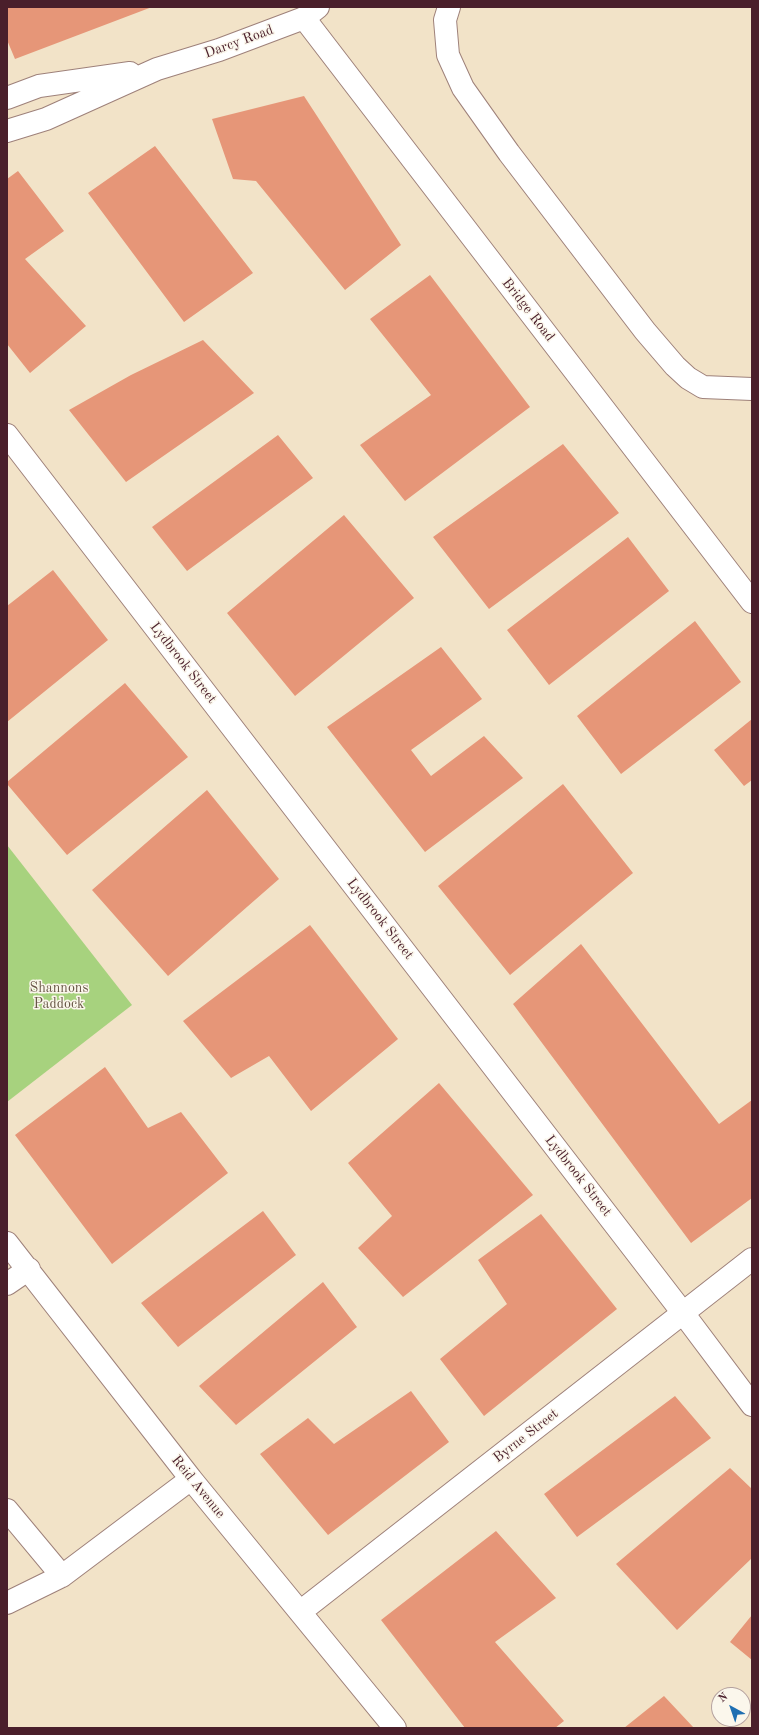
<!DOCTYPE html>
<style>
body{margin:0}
#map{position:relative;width:759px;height:1735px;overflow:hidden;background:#f2e3c8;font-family:"Old Standard TT",serif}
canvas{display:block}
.frame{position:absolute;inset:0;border:8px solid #4a1f2b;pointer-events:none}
.north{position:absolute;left:711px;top:1687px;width:40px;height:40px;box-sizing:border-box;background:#fbf7ec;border:1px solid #b4a19f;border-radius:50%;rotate:320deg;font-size:11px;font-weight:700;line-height:16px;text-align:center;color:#4a1f2b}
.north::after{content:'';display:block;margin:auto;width:14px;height:18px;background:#1f6fb2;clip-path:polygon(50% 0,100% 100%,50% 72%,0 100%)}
</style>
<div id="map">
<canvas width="759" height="1735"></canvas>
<div class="frame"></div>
<div class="north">N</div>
</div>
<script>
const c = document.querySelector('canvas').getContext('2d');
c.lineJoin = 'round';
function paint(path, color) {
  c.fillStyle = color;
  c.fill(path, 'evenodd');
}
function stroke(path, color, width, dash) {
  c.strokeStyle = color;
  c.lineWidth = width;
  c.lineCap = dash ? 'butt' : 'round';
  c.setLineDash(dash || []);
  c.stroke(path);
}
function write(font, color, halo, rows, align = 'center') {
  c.font = font + ' "Old Standard TT",serif';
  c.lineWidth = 3;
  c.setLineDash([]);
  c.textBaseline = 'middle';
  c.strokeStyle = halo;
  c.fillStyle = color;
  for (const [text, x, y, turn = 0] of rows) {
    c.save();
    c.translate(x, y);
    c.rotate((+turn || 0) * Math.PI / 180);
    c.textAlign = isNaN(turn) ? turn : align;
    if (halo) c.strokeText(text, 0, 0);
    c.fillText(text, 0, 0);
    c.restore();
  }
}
paint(new Path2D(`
 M 7,845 L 132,1005 L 7,1102 Z`), '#a7d27e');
paint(new Path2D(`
 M 7,7 L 152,7 L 15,59 L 7,40 Z
 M 304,96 L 401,245 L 345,290 L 256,181 L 233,179 L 212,119 Z
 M 155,146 L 253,273 L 184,322 L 88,193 Z
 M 18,171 L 64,231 L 25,259 L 86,326 L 30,373 L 7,344 L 7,179 Z
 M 430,275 L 530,407 L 405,501 L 360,445 L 431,395 L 370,319 Z
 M 203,340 L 254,393 L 126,482 L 69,410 L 131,375 Z
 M 278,435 L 313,478 L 187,571 L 152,527 Z
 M 563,444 L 619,513 L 489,609 L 433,537 Z
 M 344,515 L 414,598 L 295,696 L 227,613 Z
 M 628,537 L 669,591 L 549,685 L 507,630 Z
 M 53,570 L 108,640 L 7,722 L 7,606 Z
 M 695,621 L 741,682 L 621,774 L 577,716 Z
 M 441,647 L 482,699 L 411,750 L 431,776 L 484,736 L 523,778 L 425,852 L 327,727 Z
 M 125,683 L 188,757 L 67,855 L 7,784 L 7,782 Z
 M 752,719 L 752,780 L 744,786 L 714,750 Z
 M 563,784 L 633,873 L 510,975 L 438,886 Z
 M 207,790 L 279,879 L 168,976 L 92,890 Z
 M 310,925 L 398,1039 L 311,1111 L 269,1056 L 231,1078 L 183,1021 Z
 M 581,944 L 719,1124 L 752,1100 L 752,1198 L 691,1243 L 513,1004 Z
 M 105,1067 L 148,1128 L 181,1112 L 228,1173 L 112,1264 L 15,1135 Z
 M 439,1083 L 533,1195 L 403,1297 L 358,1248 L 392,1216 L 348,1163 Z
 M 263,1211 L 296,1255 L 178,1347 L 141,1303 Z
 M 541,1214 L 617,1309 L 484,1416 L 440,1359 L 507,1304 L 478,1260 Z
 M 323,1282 L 357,1327 L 236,1425 L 199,1386 Z
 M 411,1391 L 449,1442 L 328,1535 L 260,1454 L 308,1418 L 334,1444 Z
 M 675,1396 L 711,1438 L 577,1537 L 544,1494 Z
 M 730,1468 L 752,1489 L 752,1558 L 677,1630 L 616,1564 Z
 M 496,1531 L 556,1598 L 495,1642 L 564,1721 L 555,1728 L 465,1728 L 381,1620 Z
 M 752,1615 L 752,1660 L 730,1642 Z
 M 664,1696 L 694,1728 L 624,1728 Z`), '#e69678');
const street = new Path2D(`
 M 449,7 L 445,20 L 448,55 L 463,88 L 509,153 L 645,331 L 675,366 L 688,378 L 703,387 L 752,389
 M 7,435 L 683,1313 L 752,1405
 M 7,1243 L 191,1479 L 395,1728
 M 7,1284 L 29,1269
 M 7,1510 L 62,1576
 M 7,1603 L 62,1576 L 191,1479
 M 300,1612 L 752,1259`);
const secondary = new Path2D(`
 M 304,18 L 752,602
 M 7,98 L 39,86 L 130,73
 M 7,131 L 46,119 L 157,69 L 219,50 L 304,18 L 318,7`);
stroke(street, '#9e817a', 24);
stroke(secondary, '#9e817a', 24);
stroke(street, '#fff', 22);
stroke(secondary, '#fff', 22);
write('14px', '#4a1f2b', '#fbf7ec', [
 ["Darcy Road",239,42,-20],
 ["Bridge Road",528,310,52],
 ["Lydbrook Street",183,663,52],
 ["Lydbrook Street",380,919,52],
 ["Lydbrook Street",578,1176,52],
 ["Byrne Street",526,1436,-38],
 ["Reid Avenue",198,1487,51]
]);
write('14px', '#654', '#fbf7ec', [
 ["Shannons",59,988],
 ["Paddock",59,1004]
]);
</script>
